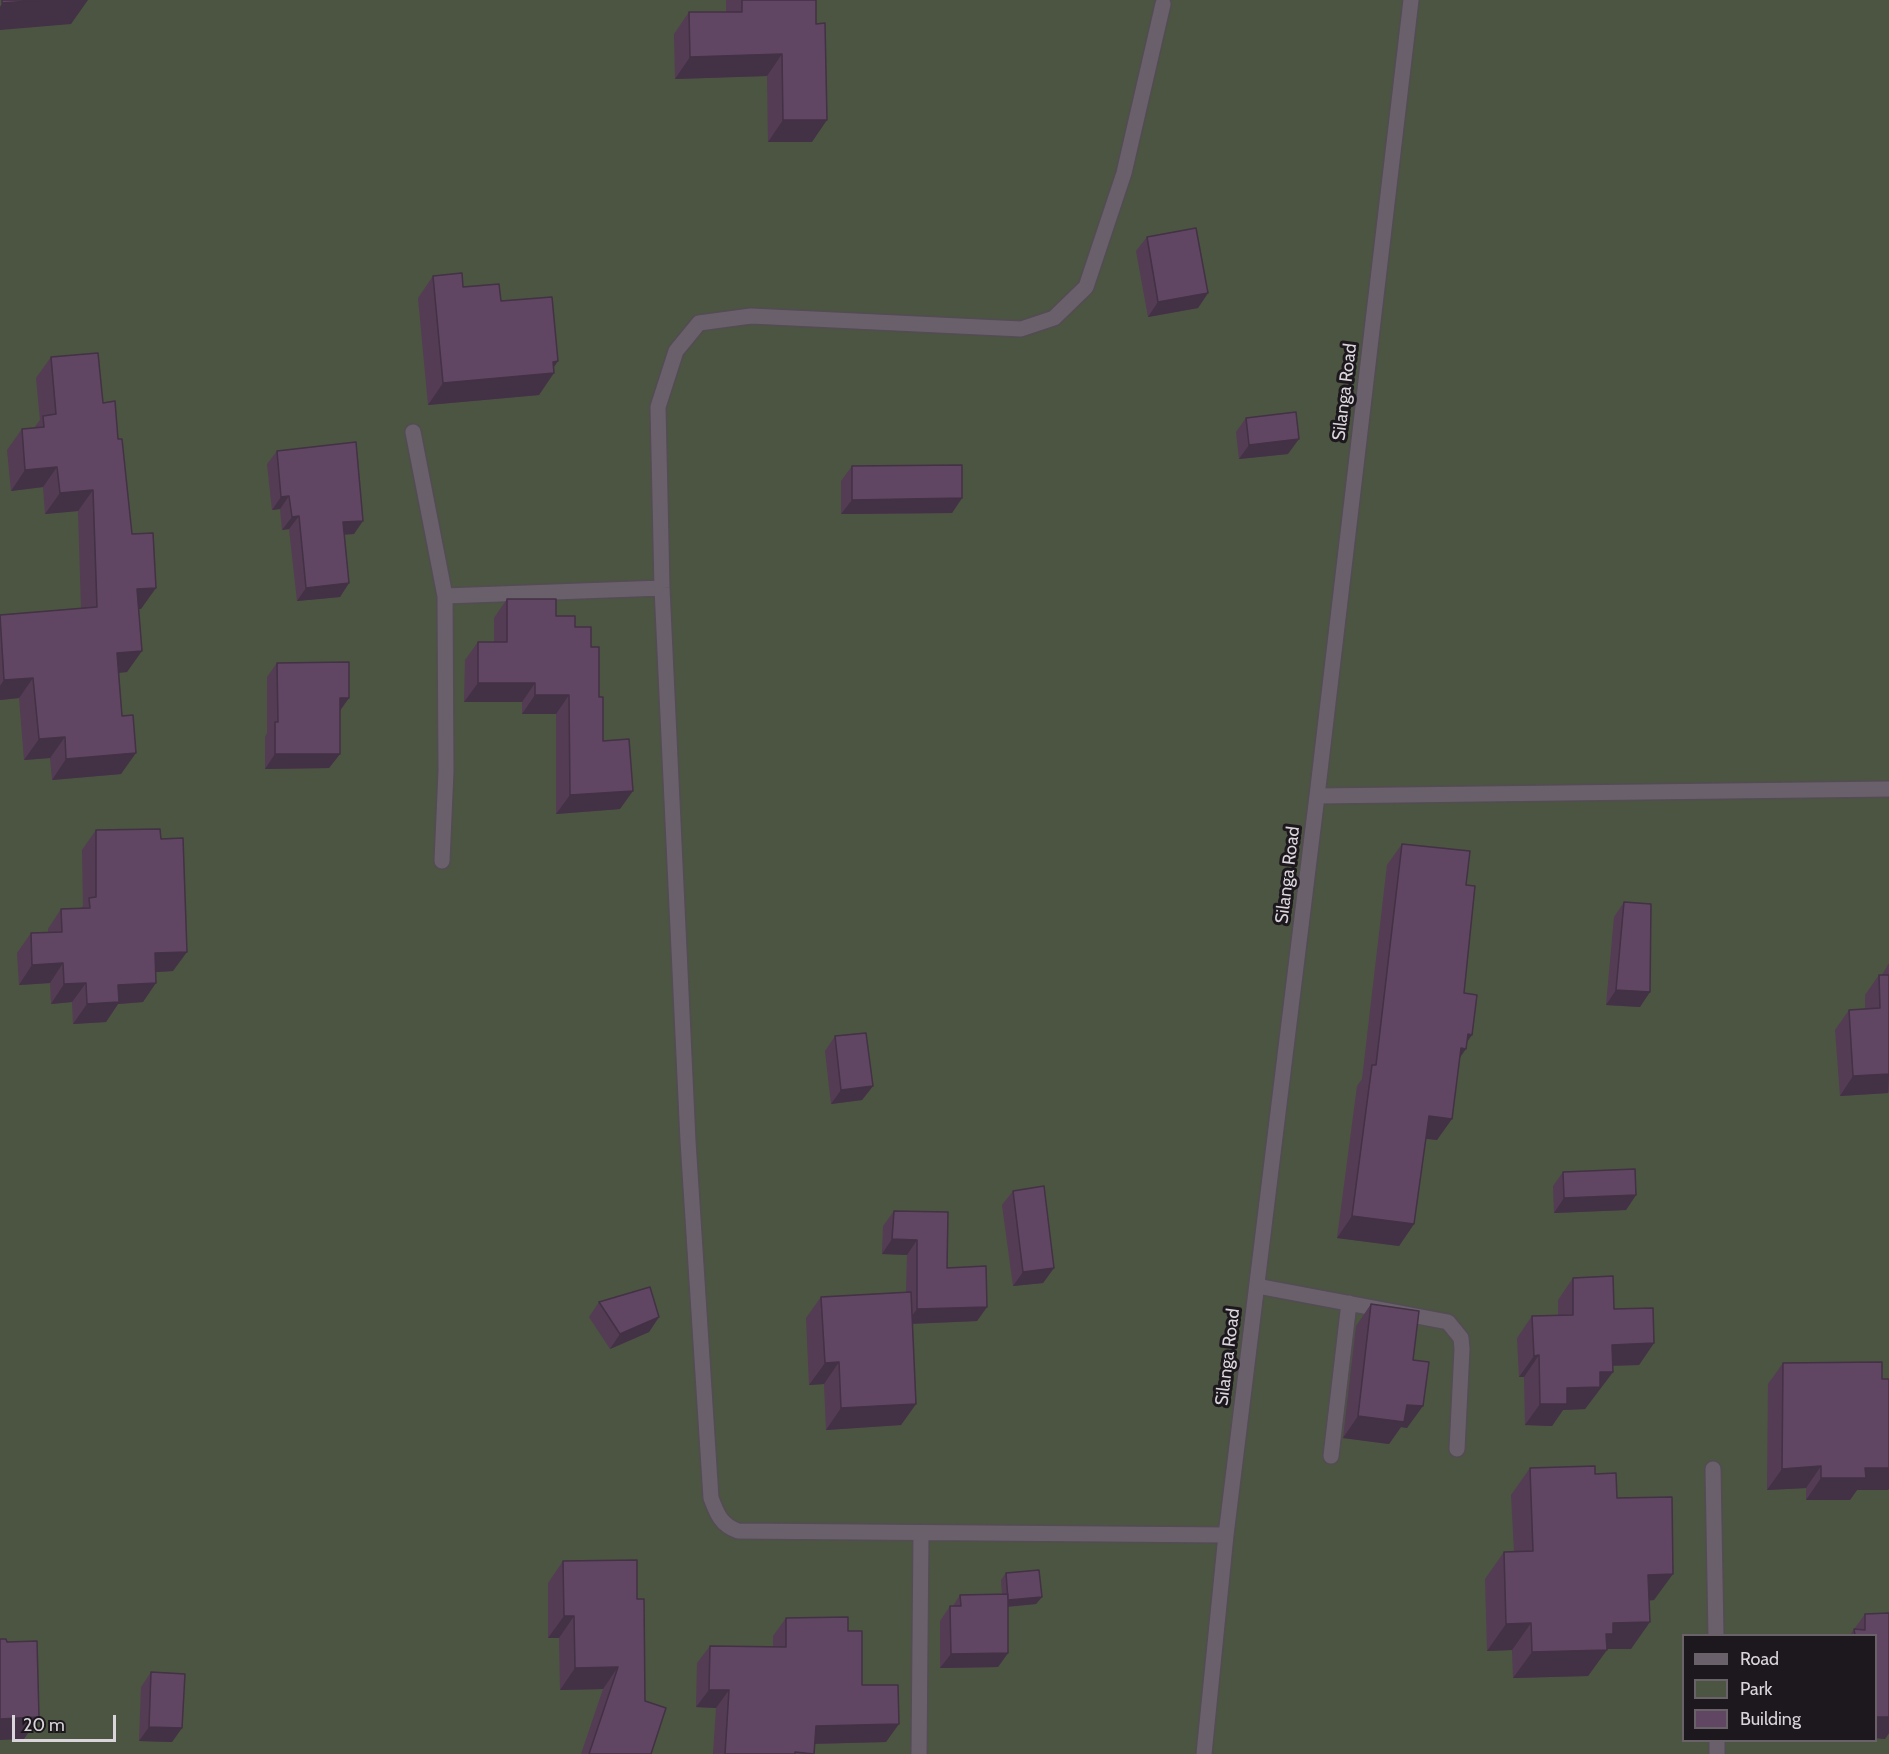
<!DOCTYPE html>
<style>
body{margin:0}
#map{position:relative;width:1889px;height:1754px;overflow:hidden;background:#382e39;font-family:Cabin,sans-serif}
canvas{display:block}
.legend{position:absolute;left:1682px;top:1634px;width:195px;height:108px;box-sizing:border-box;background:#1d181d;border:2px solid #696369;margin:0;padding:8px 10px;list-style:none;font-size:18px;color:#dad4db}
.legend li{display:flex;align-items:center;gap:12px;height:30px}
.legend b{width:30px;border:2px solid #696369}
.scale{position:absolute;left:12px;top:1715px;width:104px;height:27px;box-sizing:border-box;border:3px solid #dad4db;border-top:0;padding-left:8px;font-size:18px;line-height:21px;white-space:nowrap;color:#dad4db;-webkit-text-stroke:4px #1d181d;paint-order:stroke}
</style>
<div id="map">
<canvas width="1889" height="1754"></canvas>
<ul class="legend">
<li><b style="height:8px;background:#6a606b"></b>Road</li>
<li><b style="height:16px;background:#4c5541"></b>Park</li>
<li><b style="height:16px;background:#604662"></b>Building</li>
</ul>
<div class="scale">20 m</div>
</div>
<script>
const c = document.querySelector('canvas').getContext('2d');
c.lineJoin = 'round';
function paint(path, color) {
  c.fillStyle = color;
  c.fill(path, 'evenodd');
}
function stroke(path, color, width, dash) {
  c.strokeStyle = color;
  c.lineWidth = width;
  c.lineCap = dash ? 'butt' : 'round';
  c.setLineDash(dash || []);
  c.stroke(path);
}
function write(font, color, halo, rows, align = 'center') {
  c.font = font + ' Cabin,sans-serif';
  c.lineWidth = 6;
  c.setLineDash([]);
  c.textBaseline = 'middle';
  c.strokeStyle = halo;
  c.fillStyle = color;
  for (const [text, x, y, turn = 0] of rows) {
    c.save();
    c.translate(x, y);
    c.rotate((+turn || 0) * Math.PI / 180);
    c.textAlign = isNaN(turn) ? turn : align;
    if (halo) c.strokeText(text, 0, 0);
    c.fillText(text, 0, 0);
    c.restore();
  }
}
paint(new Path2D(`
 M 0,0 L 1889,0 L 1889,1754 L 0,1754 ZM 1684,1636 L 1876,1636 L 1876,1740 L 1684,1740 Z`), '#4c5541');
const minor = new Path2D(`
 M 1163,4 L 1124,173 L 1086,287 L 1054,318 L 1021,329 L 751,316 L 699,323 L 676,351 L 658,407 L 662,588 L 688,1141 L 711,1498 C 717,1514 721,1525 738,1531 L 1226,1535
 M 413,432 L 445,596 L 446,771 L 442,861
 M 445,596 L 662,588
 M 1317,796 L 1889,789
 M 1257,1286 L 1448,1322 L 1461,1338 L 1462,1349 L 1457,1449
 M 1331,1456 L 1349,1303
 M 1713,1469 L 1716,1636
 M 1717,1740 L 1717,1754
 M 919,1754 L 921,1533
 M 1204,1754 L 1226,1535 L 1317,796 L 1411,0`);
stroke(minor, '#534c54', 18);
stroke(minor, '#6a606b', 15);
paint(new Path2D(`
 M 726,0 L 816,0 L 812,142 L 768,142 L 767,76 L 675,79 L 674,34 L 689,12 L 726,12 Z
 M 1147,237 L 1208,293 L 1198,308 L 1148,317 L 1136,251 Z
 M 433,276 L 501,301 L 554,367 L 539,395 L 428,405 L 418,298 Z
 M 51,357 L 103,403 L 118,439 L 141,609 L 138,609 L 127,672 L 119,673 L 121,774 L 52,780 L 50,758 L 24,760 L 19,698 L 0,700 L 0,615 L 81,608 L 78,511 L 45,514 L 43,487 L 11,491 L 7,450 L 22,429 L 34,428 L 40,420 L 36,378 Z
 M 1246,418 L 1288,454 L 1239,459 L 1236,432 Z
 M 277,451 L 354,534 L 344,535 L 349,583 L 340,597 L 297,601 L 289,529 L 282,530 L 280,509 L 272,510 L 267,464 Z
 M 852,466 L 962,498 L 952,513 L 841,514 L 841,481 Z
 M 507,599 L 556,616 L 575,627 L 591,647 L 599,697 L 603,741 L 620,809 L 556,814 L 556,714 L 522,714 L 522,702 L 464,702 L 465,660 L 478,642 L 494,642 L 494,618 Z
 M 277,663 L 349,698 L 340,711 L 340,754 L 329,768 L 265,769 L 265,737 L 267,733 L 267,677 Z
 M 96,830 L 161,839 L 173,971 L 156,972 L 143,1002 L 118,1004 L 106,1022 L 73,1024 L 72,1002 L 51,1004 L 50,983 L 19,985 L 17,953 L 31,933 L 48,933 L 48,929 L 61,909 L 81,908 L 83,906 L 82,850 Z
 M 1402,844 L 1466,885 L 1464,993 L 1467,1043 L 1460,1057 L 1437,1140 L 1426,1139 L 1414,1224 L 1399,1246 L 1337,1238 L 1357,1086 L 1362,1079 L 1387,865 Z
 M 1624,902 L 1640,1007 L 1606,1005 L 1614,917 Z
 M 1889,963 L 1889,1092 L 1888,1093 L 1840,1096 L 1835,1030 L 1849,1010 L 1865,1009 L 1865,995 L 1879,975 L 1882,975 Z
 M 835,1036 L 873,1086 L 862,1100 L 831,1104 L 825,1051 Z
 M 1563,1172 L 1636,1195 L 1626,1210 L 1554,1213 L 1553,1186 Z
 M 1013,1191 L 1054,1268 L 1043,1283 L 1013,1286 L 1002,1205 Z
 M 894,1211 L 947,1268 L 987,1307 L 977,1321 L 912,1324 L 916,1404 L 901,1425 L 826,1430 L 824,1384 L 809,1385 L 806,1318 L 821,1297 L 906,1292 L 907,1255 L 882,1254 L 883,1226 Z
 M 1573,1278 L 1614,1309 L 1654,1343 L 1639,1365 L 1612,1366 L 1613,1372 L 1585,1409 L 1563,1410 L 1552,1426 L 1525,1425 L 1524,1377 L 1519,1377 L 1517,1338 L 1532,1316 L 1558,1315 L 1558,1300 Z
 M 599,1302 L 659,1317 L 649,1332 L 610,1349 L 589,1317 Z
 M 1371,1304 L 1413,1360 L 1407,1428 L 1401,1427 L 1389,1444 L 1343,1438 L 1356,1326 Z
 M 1783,1363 L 1882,1379 L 1888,1490 L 1857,1490 L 1850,1500 L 1806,1500 L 1806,1488 L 1767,1490 L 1768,1384 Z
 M 1530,1468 L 1595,1474 L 1617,1498 L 1654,1600 L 1649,1601 L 1631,1649 L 1607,1649 L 1588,1676 L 1513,1678 L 1512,1650 L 1487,1651 L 1485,1579 L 1504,1552 L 1514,1552 L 1511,1495 Z
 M 563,1561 L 637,1599 L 645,1701 L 651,1754 L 581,1754 L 603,1689 L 560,1690 L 559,1638 L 548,1638 L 548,1583 Z
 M 1006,1573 L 1042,1597 L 1036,1604 L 1008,1607 L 1008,1653 L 998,1667 L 940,1668 L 940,1621 L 950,1606 L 953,1606 L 960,1595 L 1002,1594 L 1001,1580 Z
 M 1889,1613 L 1889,1733 L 1885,1739 L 1875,1738 L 1875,1635 L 1837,1635 L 1850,1635 L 1865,1614 Z
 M 786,1618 L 848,1631 L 862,1685 L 886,1742 L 815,1744 L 814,1754 L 713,1754 L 716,1708 L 696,1707 L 697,1663 L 710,1646 L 773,1647 L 773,1636 Z
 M 151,1672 L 182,1728 L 172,1742 L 139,1741 L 141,1687 Z`), '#533c54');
paint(new Path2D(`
 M 44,0 L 88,0 L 71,24 L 0,30 L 0,7 L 2,3 Z
 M 782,54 L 767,76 L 675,79 L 690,57 Z
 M 783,120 L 827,120 L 812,142 L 768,142 Z
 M 1208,293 L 1198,308 L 1148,317 L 1158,302 Z
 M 558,361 L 550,373 L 554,373 L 539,395 L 428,405 L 443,383 Z
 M 1299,439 L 1288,454 L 1239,459 L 1249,445 Z
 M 57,467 L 43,487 L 11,491 L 25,470 Z
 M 93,490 L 78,511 L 45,514 L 60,493 Z
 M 289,496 L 280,509 L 272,510 L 281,497 Z
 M 962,498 L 952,513 L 841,514 L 852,500 Z
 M 299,516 L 289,529 L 282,530 L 292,517 Z
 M 363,521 L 354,534 L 334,535 L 343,522 Z
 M 349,583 L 340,597 L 297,601 L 306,588 Z
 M 156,588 L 141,609 L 122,610 L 137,589 Z
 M 142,651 L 127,672 L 103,674 L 117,653 Z
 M 33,678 L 19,698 L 0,700 L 0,686 L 4,680 Z
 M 478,683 L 535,683 L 522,702 L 464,702 Z
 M 535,695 L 569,695 L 556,714 L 522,714 Z
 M 340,698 L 349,698 L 338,713 Z
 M 65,737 L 50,758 L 24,760 L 39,739 Z
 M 136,753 L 121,774 L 52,780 L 66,759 Z
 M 275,754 L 340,754 L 329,768 L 265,769 Z
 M 633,791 L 620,809 L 556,814 L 570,795 Z
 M 187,952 L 173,971 L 141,973 L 155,953 Z
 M 63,963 L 50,983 L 19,985 L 32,965 Z
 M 86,983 L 72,1002 L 51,1004 L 64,984 Z
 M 156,983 L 143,1002 L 118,1004 L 106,1022 L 73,1024 L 87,1004 L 118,985 Z
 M 1616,990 L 1650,992 L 1640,1007 L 1606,1005 Z
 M 1468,1034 L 1472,1035 L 1463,1048 L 1466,1049 L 1451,1070 Z
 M 1889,1074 L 1888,1093 L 1840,1096 L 1853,1076 Z
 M 873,1086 L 862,1100 L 831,1104 L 841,1090 Z
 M 1429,1116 L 1452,1119 L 1437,1140 L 1414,1137 Z
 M 1636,1195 L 1626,1210 L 1554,1213 L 1564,1198 Z
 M 1352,1216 L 1414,1224 L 1399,1246 L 1337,1238 Z
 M 892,1239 L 917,1240 L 907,1255 L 882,1254 Z
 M 1054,1268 L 1043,1283 L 1013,1286 L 1023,1272 Z
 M 987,1307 L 977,1321 L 906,1324 L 917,1309 Z
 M 659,1317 L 649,1332 L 610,1349 L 620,1334 Z
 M 1654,1343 L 1639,1365 L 1597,1366 L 1612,1345 Z
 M 1539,1355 L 1524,1377 L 1519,1377 L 1534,1356 Z
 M 839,1362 L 824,1384 L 809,1385 L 825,1363 Z
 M 1600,1372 L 1613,1372 L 1585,1409 L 1563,1410 L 1552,1426 L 1525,1425 L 1540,1404 L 1567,1388 Z
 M 916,1404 L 901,1425 L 826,1430 L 841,1408 Z
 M 1407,1405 L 1423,1406 L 1407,1428 L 1401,1427 L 1389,1444 L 1343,1438 L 1358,1416 Z
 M 1821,1466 L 1806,1488 L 1767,1490 L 1782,1469 Z
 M 1865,1468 L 1889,1468 L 1889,1489 L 1888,1490 L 1857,1490 L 1850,1500 L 1806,1500 L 1821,1478 Z
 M 1673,1574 L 1654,1600 L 1629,1601 L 1648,1575 Z
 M 1042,1597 L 1036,1604 L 1003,1607 L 1008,1600 Z
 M 564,1616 L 574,1616 L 559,1638 L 548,1638 Z
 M 1650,1622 L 1631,1649 L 1602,1649 L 1607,1650 L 1588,1676 L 1513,1678 L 1532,1652 L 1613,1623 Z
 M 1531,1623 L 1512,1650 L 1487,1651 L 1506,1624 Z
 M 1008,1653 L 998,1667 L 940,1668 L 951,1654 Z
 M 618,1667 L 603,1689 L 560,1690 L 575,1668 Z
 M 709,1690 L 729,1690 L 716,1708 L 696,1707 Z
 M 39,1717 L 24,1739 L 0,1740 L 0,1719 Z
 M 1875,1717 L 1889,1717 L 1889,1733 L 1885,1739 L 1875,1738 Z
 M 899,1724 L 886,1742 L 804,1744 L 816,1726 Z
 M 149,1727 L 182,1728 L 172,1742 L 139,1741 Z`), '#433145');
const building = new Path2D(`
 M 2,0 L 44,0 L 2,3 Z
 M 742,0 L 816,0 L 816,24 L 825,23 L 827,120 L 783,120 L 782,54 L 690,57 L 689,12 L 742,12 Z
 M 1196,228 L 1208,293 L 1158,302 L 1147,237 Z
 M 462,273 L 463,287 L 499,284 L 501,301 L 552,297 L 558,361 L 553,362 L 554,373 L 443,383 L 433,276 Z
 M 98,353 L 103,403 L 115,401 L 118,439 L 122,439 L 132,534 L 153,533 L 156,588 L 137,589 L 142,651 L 117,653 L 122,716 L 133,715 L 136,753 L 66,759 L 65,737 L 39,739 L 33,678 L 4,680 L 0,615 L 97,607 L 93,490 L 60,493 L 57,467 L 25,470 L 22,429 L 44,427 L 43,416 L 56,414 L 51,357 Z
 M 1296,412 L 1299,439 L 1249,445 L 1246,418 Z
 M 356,442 L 363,521 L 343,522 L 349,583 L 306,588 L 299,516 L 292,517 L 289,496 L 281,497 L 277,451 Z
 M 962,465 L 962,498 L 852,500 L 852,466 Z
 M 507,599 L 556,599 L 556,616 L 575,616 L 575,627 L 591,627 L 591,647 L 599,647 L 599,697 L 603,697 L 603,741 L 629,739 L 633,791 L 570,795 L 569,695 L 535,695 L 535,683 L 478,683 L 478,642 L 507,642 Z
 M 349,662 L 349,698 L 340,698 L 340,754 L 275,754 L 275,722 L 278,722 L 277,663 Z
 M 160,829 L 161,839 L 183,838 L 187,952 L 155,953 L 156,983 L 118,985 L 119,1002 L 87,1004 L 86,983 L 64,984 L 63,963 L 32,965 L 31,933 L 62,932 L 61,909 L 90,908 L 89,898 L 96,897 L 96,830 Z
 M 1402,844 L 1470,851 L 1466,885 L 1475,886 L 1464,993 L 1477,995 L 1472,1035 L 1468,1034 L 1466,1049 L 1461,1048 L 1452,1119 L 1429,1116 L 1414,1224 L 1352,1216 L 1372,1065 L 1376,1065 Z
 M 1624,902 L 1651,904 L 1650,992 L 1616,990 Z
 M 1879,975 L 1889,975 L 1889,1074 L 1853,1076 L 1849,1010 L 1880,1008 Z
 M 866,1033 L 873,1086 L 841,1090 L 835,1036 Z
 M 1635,1169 L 1636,1195 L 1564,1198 L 1563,1172 Z
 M 1044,1186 L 1054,1268 L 1023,1272 L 1013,1191 Z
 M 894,1211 L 948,1212 L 947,1268 L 986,1266 L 987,1307 L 917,1309 L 917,1240 L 892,1239 Z
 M 1613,1276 L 1614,1309 L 1653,1308 L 1654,1343 L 1612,1345 L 1613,1372 L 1600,1372 L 1600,1387 L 1567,1388 L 1567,1404 L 1540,1404 L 1539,1355 L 1534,1356 L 1532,1316 L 1573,1315 L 1573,1278 Z
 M 650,1287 L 659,1317 L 620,1334 L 599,1302 Z
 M 911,1292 L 916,1404 L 841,1408 L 839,1362 L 825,1363 L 821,1297 Z
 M 1371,1304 L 1419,1311 L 1413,1360 L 1429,1362 L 1423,1406 L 1407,1405 L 1404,1422 L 1358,1416 Z
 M 1882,1362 L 1882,1379 L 1889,1379 L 1889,1468 L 1865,1468 L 1866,1478 L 1821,1478 L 1821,1466 L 1782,1469 L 1783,1363 Z
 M 1595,1466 L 1595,1474 L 1616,1473 L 1617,1498 L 1672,1497 L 1673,1574 L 1648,1575 L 1650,1622 L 1613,1623 L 1613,1634 L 1606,1634 L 1607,1650 L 1532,1652 L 1531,1623 L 1506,1624 L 1504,1552 L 1533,1551 L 1530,1468 Z
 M 637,1560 L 637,1599 L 644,1599 L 645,1701 L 666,1708 L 651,1754 L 589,1754 L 618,1667 L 575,1668 L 574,1616 L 564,1616 L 563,1561 Z
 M 1039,1570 L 1042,1597 L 1008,1600 L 1006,1573 Z
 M 1008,1594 L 1008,1653 L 951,1654 L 950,1606 L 961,1606 L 960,1595 Z
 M 1889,1613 L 1889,1717 L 1875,1717 L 1875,1635 L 1837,1635 L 1855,1635 L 1854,1629 L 1865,1630 L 1865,1614 Z
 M 848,1617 L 848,1631 L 862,1631 L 862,1685 L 898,1685 L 899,1724 L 816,1726 L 814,1754 L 795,1752 L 795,1754 L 725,1754 L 729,1690 L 709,1690 L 710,1646 L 786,1647 L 786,1618 Z
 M 0,1639 L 6,1639 L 7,1642 L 37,1641 L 39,1717 L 0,1719 Z
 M 151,1672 L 185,1674 L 182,1728 L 149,1727 Z`);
paint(building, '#604662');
stroke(building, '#433145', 1.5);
write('18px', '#dad4db', '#1d181d', [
 ["Silanga Road",1345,392,-83],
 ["Silanga Road",1288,875,-83],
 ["Silanga Road",1228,1357,-83]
]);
</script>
